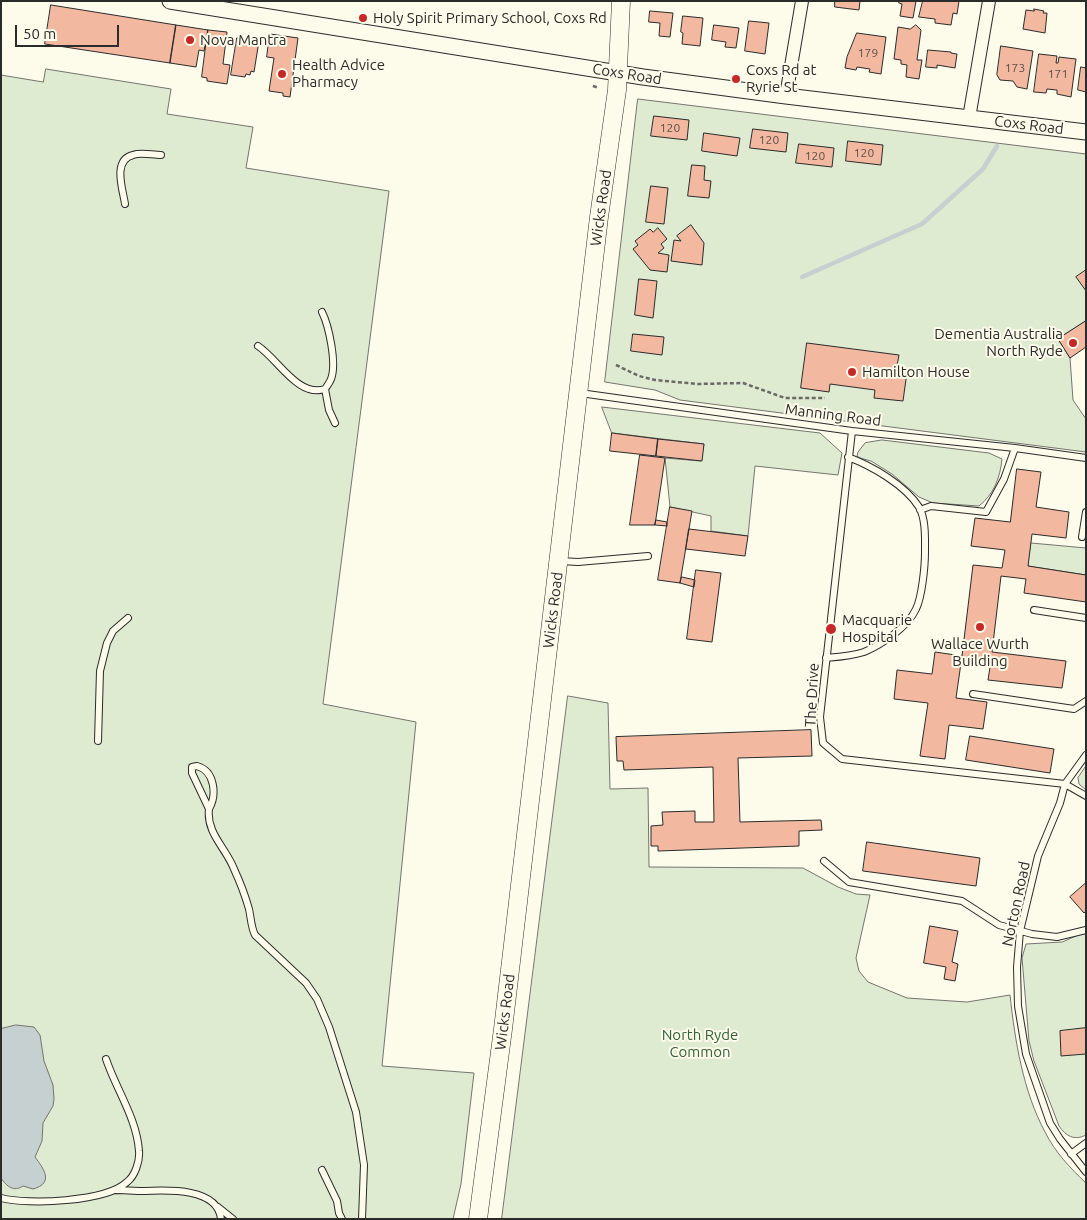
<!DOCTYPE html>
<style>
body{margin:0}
#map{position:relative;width:1087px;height:1220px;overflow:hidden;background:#fdfbea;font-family:Ubuntu,sans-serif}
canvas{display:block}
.frame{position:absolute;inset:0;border:2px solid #2b2b2b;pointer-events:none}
.scale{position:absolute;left:15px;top:25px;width:104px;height:22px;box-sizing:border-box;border:2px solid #2b2b2b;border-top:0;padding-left:6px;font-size:15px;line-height:18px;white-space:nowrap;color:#2b2b2b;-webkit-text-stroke:4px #fdfbea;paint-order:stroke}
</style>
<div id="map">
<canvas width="1087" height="1220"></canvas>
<div class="frame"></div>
<div class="scale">50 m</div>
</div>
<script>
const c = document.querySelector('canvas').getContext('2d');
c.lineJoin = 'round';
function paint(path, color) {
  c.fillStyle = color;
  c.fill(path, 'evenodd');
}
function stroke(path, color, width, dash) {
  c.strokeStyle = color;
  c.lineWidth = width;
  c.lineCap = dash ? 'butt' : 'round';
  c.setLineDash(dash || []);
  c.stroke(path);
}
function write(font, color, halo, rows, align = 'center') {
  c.font = font + ' Ubuntu,sans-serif';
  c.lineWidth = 4;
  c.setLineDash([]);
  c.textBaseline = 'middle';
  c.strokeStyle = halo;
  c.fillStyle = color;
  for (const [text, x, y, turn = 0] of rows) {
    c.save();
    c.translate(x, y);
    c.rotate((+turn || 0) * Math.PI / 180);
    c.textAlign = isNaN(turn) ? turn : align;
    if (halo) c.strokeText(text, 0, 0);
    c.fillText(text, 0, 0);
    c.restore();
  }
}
const green = new Path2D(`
 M 46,69 L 171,89 L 167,114 L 253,127 L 246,168 L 389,191 L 323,704 L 416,722 L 382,1066 L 474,1073 L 461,1184 L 453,1219 L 1,1219 L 1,75 L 43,82 Z
 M 638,99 L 1086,154 L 1086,321 L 1058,339 L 1070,358 L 1073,400 L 1086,419 L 1086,452 L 680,400 L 655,390 L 605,382 Z
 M 602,407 L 820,433 L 842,453 L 838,475 L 755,466 L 748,536 L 711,531 L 711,516 L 670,507 L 665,458 L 701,461 L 704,444 L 612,433 Z
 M 882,440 L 989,453 L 1002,459 C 1000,478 994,494 979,506 L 933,503 L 919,497 L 892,474 L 871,461 L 860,458 L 857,456 L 858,452 L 865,443 Z
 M 1031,543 L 1086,548 L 1086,575 L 1028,566 Z
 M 568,696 L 608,703 L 610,789 L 648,788 L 649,867 L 803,868 L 838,887 L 856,894 L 870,895 L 856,958 L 859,971 L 868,982 L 907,998 L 967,1002 L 1010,995 C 1015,1041 1023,1091 1045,1132 C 1055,1152 1070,1168 1086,1183 L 1086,1219 L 502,1219 Z
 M 1086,766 L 1086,790 L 1079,784 L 1078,778 Z
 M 1086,932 L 1086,1135 C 1074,1141 1066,1136 1059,1126 L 1034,1061 L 1029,1041 L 1022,958 L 1026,944 L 1062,942 Z`);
paint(green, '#deebd1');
stroke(green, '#74746e', 1);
const water = new Path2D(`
 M 16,1025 L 34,1027 L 40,1035 L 44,1061 L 53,1085 L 54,1099 L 53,1106 L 43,1123 L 42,1141 L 35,1157 C 43,1168 55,1183 33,1189 L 23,1186 C 14,1192 7,1187 1,1178 L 1,1029 Z`);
paint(water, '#c7d0d0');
stroke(water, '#74746e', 1);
stroke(new Path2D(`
 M 802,277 L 922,224 L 983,169 L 997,146`), '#c7d0d0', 4.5);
const building = new Path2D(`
 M 835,1 L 860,1 L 859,10 L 835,7 Z
 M 900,1 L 916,1 L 913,18 L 900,16 L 902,4 L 899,3 Z
 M 923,1 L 959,1 L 957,14 L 953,13 L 951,25 L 935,23 L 935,19 L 919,17 Z
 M 51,5 L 176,25 L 170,63 L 45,44 Z
 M 1034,9 L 1044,11 L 1043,13 L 1047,13 L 1045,33 L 1023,29 L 1026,10 L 1034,11 Z
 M 650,11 L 673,13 L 670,37 L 659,36 L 660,23 L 649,22 Z
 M 683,16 L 703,18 L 700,46 L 682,44 L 683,33 L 681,32 Z
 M 749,21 L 769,23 L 765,54 L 745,51 Z
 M 176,25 L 208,30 L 204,51 L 199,50 L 196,67 L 170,63 Z
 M 714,25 L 739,28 L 736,48 L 725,47 L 726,42 L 712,40 Z
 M 916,25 L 921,30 L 917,60 L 922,60 L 919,79 L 906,77 L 907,65 L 901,64 L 901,60 L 894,59 L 898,27 L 910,29 Z
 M 208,30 L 227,32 L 223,64 L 230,65 L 227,84 L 207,81 L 207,78 L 202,77 Z
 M 857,33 L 886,37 L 881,74 L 869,72 L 870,69 L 857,67 L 856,70 L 845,68 L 847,57 Z
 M 270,34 L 298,38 L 290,97 L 283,96 L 283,93 L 269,91 L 274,58 L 267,57 Z
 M 237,38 L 259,41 L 254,72 L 251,71 L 250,75 L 246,74 L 245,77 L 231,75 Z
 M 1001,46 L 1033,51 L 1027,89 L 1017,87 L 1013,81 L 1000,80 L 997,75 Z
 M 928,50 L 951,52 L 951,53 L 957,54 L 955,68 L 937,65 L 937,68 L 926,67 Z
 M 1039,54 L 1057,56 L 1056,63 L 1058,63 L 1059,57 L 1076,59 L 1071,97 L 1057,94 L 1057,90 L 1047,89 L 1046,93 L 1034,92 Z
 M 1081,67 L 1086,68 L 1086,92 L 1078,90 Z
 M 654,116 L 689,120 L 687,140 L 651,136 Z
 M 753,129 L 788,133 L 786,152 L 750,148 Z
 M 704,133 L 740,138 L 737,156 L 702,151 Z
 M 848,141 L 883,145 L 881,165 L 846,161 Z
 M 799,144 L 834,148 L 832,167 L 796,163 Z
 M 692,165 L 705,166 L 704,180 L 711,181 L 709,198 L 688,196 Z
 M 651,186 L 668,188 L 664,224 L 646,222 Z
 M 691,225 L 704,243 L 702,265 L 671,261 L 674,240 L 681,241 L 677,236 Z
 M 658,228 L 667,239 L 661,244 L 664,248 L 658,253 L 669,255 L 667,272 L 650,270 L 633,249 L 638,245 L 635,241 L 650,229 L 653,232 Z
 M 1086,270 L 1086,291 L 1076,277 Z
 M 639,279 L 657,281 L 653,318 L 635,315 Z
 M 1086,321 L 1086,347 L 1070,358 L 1058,339 Z
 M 633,334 L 664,337 L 662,355 L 631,351 Z
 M 807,343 L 899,355 L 896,371 L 907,372 L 903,401 L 874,398 L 875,390 L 830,384 L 829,392 L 801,388 Z
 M 612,433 L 658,439 L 656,456 L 610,451 Z
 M 658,439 L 704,444 L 702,461 L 656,456 Z
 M 640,455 L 665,458 L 655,525 L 630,525 Z
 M 1017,469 L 1041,472 L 1036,507 L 1069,512 L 1066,538 L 1032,534 L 1028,566 L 1086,575 L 1086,602 L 1024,593 L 1026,579 L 1001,576 L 992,652 L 1066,661 L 1062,688 L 988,680 L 990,667 L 961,663 L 956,698 L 987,702 L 983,729 L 949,725 L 945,759 L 920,756 L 928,703 L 894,699 L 897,670 L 932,674 L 935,652 L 962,656 L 973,565 L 1002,568 L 1005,550 L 971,546 L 975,518 L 1010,522 Z
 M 670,507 L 692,511 L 680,583 L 658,580 Z
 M 656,520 L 667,522 L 667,526 L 655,525 Z
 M 689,529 L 748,536 L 745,556 L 686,549 Z
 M 696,570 L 721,573 L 712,642 L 687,639 Z
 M 682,577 L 695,580 L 694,587 L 680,583 Z
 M 811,730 L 812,756 L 738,758 L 740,822 L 821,820 L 822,830 L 799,831 L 799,846 L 658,851 L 658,846 L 651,846 L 651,826 L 663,825 L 662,812 L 695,811 L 695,822 L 714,822 L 713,767 L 624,770 L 623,761 L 617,761 L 616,737 Z
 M 970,736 L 1054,749 L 1050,773 L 966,760 Z
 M 867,842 L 980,858 L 976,886 L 863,871 Z
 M 1086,883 L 1086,911 L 1084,913 L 1070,897 Z
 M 930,926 L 958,931 L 952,962 L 958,964 L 955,981 L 944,979 L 946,967 L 924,963 Z
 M 1086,1028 L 1086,1054 L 1061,1056 L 1060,1031 Z`);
paint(building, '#f2b8a0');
stroke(building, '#2b2b2b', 1);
const service = new Path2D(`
 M 125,204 C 123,190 112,160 133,155 C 141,152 152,155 161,155
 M 258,346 C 278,359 298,398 325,389 C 327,386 330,382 331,379 C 337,364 329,326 322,312
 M 325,389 L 329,410 L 335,423
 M 580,393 L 852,431 L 1015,448 L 1086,458
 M 852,431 L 820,717 L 823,743 L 842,759 L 1065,784 L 1086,796
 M 920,510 L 931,506 L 986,512 L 1004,479 L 1015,448
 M 1082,537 L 1086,512
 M 560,561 L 578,562 L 648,556
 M 1034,610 L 1086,618
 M 826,658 C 838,657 852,656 864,652 C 881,645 908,627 916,609 C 922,597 925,566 925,552 C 925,539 926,519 919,507 C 905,485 872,466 848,457
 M 973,694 L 1074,709 L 1086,701
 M 98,741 L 100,671 L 107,643 L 113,631 L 128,618
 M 1086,755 L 1065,784 L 1060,803 L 1038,856 L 1020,931 L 1017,967 L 1018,1006 L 1026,1054 L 1050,1123 L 1060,1139 L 1086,1172
 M 197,766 C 215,771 217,795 209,809 L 192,773 L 192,767 Z
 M 209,809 C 206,833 226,848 234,869 C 240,882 245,895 249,909 C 251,918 251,927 255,935 L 306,983 L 317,999 L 329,1027 L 356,1112 L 364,1165 L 362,1219
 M 824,861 L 849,882 L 962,901 L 999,925 L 1032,934 L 1057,937 L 1086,930
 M 1071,1154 L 1086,1143
 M 322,1170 L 337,1201 L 339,1213 L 342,1219
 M 115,1190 C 124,1190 134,1191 143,1191 C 166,1190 218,1187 221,1219
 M 1,1198 C 28,1205 106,1202 127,1182 C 135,1176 140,1161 139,1151 C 137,1119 116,1089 106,1059
 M 218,1207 L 233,1219`);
const minor = new Path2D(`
 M 786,96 L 802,1
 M 969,118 L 989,1`);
const tertiary = new Path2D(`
 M 170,1 L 643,77 L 786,96 L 1086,132`);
const secondary = new Path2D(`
 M 478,1219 L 503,1029 L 599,217 L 617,90 L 621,1`);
stroke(service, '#2b2b2b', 8);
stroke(minor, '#2b2b2b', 14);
stroke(tertiary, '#2b2b2b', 17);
stroke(secondary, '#2b2b2b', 19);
stroke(new Path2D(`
 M 593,86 L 599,88
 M 616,365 L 639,376 L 655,380 L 698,384 L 743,383 L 785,398 L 825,398`), '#6a6964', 2.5, [4, 2.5]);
stroke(service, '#fdfbea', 6);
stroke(minor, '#fdfbea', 12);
stroke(tertiary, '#fdfbea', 15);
stroke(secondary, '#fdfbea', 18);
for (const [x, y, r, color] of [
 [363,18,5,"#c62828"],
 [190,40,5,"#c62828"],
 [282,74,5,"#c62828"],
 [736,79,5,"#c62828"],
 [1073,343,5,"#c62828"],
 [852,372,5,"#c62828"],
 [980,627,5,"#c62828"],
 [831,629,6,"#c62828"]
]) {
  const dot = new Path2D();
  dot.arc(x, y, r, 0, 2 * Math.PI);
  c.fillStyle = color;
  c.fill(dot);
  stroke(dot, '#fdfbea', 2);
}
write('12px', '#5d4e48', null, [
 ["179",868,53],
 ["173",1015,68],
 ["171",1058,74],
 ["120",670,128],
 ["120",769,140],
 ["120",864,153],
 ["120",815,156]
]);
write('15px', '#2b2b2b', '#fdfbea', [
 ["Holy Spirit Primary School, Coxs Rd",373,18],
 ["Nova Mantra",200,40],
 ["Health Advice",292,65],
 ["Pharmacy",292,82],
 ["Coxs Rd at",746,70],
 ["Ryrie St",746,87],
 ["Dementia Australia",1063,334,"right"],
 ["North Ryde",1063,351,"right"],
 ["Hamilton House",862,372],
 ["Macquarie",842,620],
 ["Hospital",842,637],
 ["Wallace Wurth",980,644,"center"],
 ["Building",980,661,"center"]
], 'left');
write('15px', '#2b2b2b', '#fdfbea', [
 ["Coxs Road",627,74,9],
 ["Coxs Road",1029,125,7],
 ["Wicks Road",601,208,-82],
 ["Manning Road",833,415,7],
 ["Wicks Road",553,610,-83],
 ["The Drive",812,695,-87],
 ["Norton Road",1016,904,-78],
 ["Wicks Road",505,1012,-83]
]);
write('15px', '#34623c', '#fdfbea', [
 ["North Ryde",700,1035],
 ["Common",700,1052]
]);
</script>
